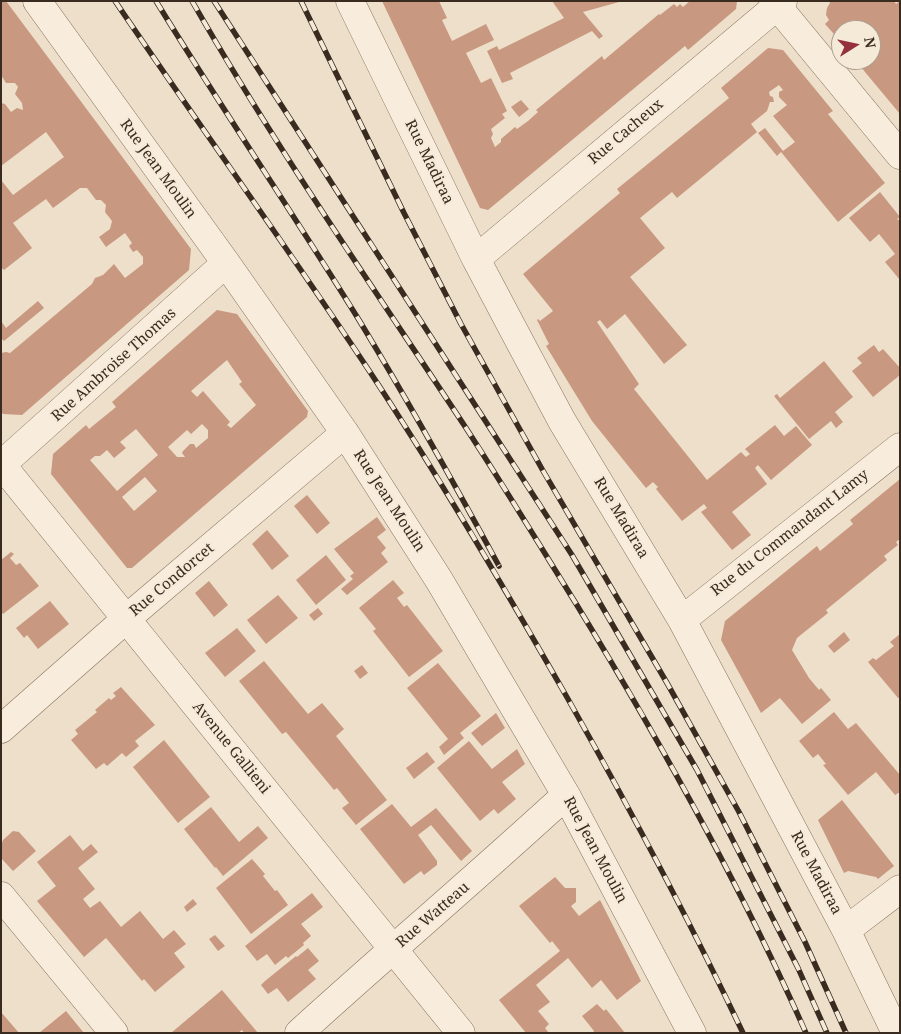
<!DOCTYPE html>
<style>
body{margin:0}
#map{position:relative;width:901px;height:1034px;overflow:hidden;background:#eddfc9;font-family:"Noto Serif",serif}
canvas{display:block}
.frame{position:absolute;inset:0;border:2px solid #3a2b21;pointer-events:none}
.north{position:absolute;left:831px;top:20px;width:50px;height:50px;box-sizing:border-box;background:#f5ead8;border:1px solid #aa9e8f;border-radius:50%;rotate:80deg;font-size:14px;font-weight:700;line-height:20px;text-align:center;color:#3a2b21}
.north::after{content:'';display:block;margin:auto;width:18px;height:22px;background:#95313a;clip-path:polygon(50% 0,100% 100%,50% 72%,0 100%)}
</style>
<div id="map">
<canvas width="901" height="1034"></canvas>
<div class="frame"></div>
<div class="north">N</div>
</div>
<script>
const c = document.querySelector('canvas').getContext('2d');
c.lineJoin = 'round';
function paint(path, color) {
  c.fillStyle = color;
  c.fill(path, 'evenodd');
}
function stroke(path, color, width, dash) {
  c.strokeStyle = color;
  c.lineWidth = width;
  c.lineCap = dash ? 'butt' : 'round';
  c.setLineDash(dash || []);
  c.stroke(path);
}
function write(font, color, halo, rows, align = 'center') {
  c.font = font + ' "Noto Serif",serif';
  c.lineWidth = 4;
  c.setLineDash([]);
  c.textBaseline = 'middle';
  c.strokeStyle = halo;
  c.fillStyle = color;
  for (const [text, x, y, turn = 0] of rows) {
    c.save();
    c.translate(x, y);
    c.rotate((+turn || 0) * Math.PI / 180);
    c.textAlign = isNaN(turn) ? turn : align;
    if (halo) c.strokeText(text, 0, 0);
    c.fillText(text, 0, 0);
    c.restore();
  }
}
paint(new Path2D(`
 M 1,1 L 6,1 L 191,249 L 189,270 L 22,415 L 3,414 L 1,412 L 1,353 L 6,352 L 10,353 L 92,284 L 95,278 L 103,275 L 114,264 L 125,278 L 143,264 L 143,257 L 137,250 L 133,252 L 129,246 L 132,243 L 125,233 L 106,247 L 99,237 L 110,229 L 112,221 L 105,212 L 106,205 L 101,200 L 96,200 L 87,188 L 80,188 L 53,208 L 46,199 L 13,223 L 32,248 L 4,270 L 1,267 L 1,180 L 13,195 L 64,157 L 46,132 L 1,166 L 1,103 L 5,104 L 11,112 L 17,108 L 23,110 L 22,103 L 15,94 L 18,87 L 15,83 L 6,83 L 1,75 Z
 M 382,1 L 439,1 L 447,18 L 442,20 L 452,41 L 486,24 L 494,40 L 466,53 L 481,83 L 491,78 L 507,111 L 502,114 L 505,118 L 491,129 L 493,134 L 491,138 L 495,147 L 501,142 L 501,139 L 515,127 L 517,129 L 528,121 L 538,112 L 536,110 L 602,56 L 604,60 L 659,14 L 660,15 L 674,4 L 677,7 L 680,4 L 683,7 L 690,1 L 737,1 L 736,9 L 688,50 L 685,46 L 488,210 L 480,208 Z
 M 552,1 L 619,2 L 583,12 L 603,36 L 599,39 L 592,31 L 510,73 L 513,79 L 502,83 L 487,51 L 497,46 L 499,50 L 564,18 Z
 M 829,1 L 894,1 L 896,4 L 900,1 L 900,114 L 855,60 L 871,60 L 871,30 L 841,30 L 841,42 L 825,24 L 829,20 L 826,15 L 827,8 L 830,3 Z
 M 768,48 L 783,50 L 833,111 L 828,114 L 885,183 L 838,222 L 781,152 L 777,156 L 758,133 L 765,128 L 783,151 L 795,142 L 773,116 L 787,105 L 779,97 L 779,92 L 783,90 L 779,85 L 769,92 L 770,96 L 773,97 L 774,102 L 770,102 L 767,111 L 751,124 L 757,132 L 677,198 L 672,192 L 640,218 L 665,248 L 630,277 L 687,345 L 664,364 L 625,314 L 607,329 L 600,320 L 597,322 L 639,384 L 634,389 L 707,480 L 741,452 L 746,457 L 750,454 L 745,449 L 775,425 L 784,436 L 796,426 L 812,445 L 771,480 L 758,465 L 755,468 L 767,484 L 732,512 L 751,535 L 732,550 L 701,512 L 707,508 L 704,504 L 682,521 L 656,489 L 658,487 L 653,482 L 646,488 L 592,421 L 546,346 L 549,344 L 537,320 L 538,319 L 540,321 L 553,311 L 523,274 L 620,193 L 617,189 L 729,98 L 721,88 Z
 M 521,100 L 529,109 L 519,117 L 511,107 Z
 M 880,192 L 900,217 L 897,219 L 900,221 L 900,280 L 885,262 L 895,254 L 888,245 L 879,234 L 870,242 L 849,218 Z
 M 38,301 L 44,308 L 4,341 L 1,338 L 1,321 L 6,328 Z
 M 217,310 L 237,314 L 308,411 L 307,417 L 132,568 L 127,568 L 51,474 L 53,454 L 86,425 L 89,429 L 116,407 L 112,402 ZM 227,360 L 242,382 L 239,384 L 256,405 L 231,428 L 227,425 L 230,422 L 203,391 L 197,397 L 191,391 ZM 202,424 L 208,430 L 208,438 L 196,448 L 194,444 L 190,444 L 183,451 L 182,453 L 185,457 L 177,457 L 168,447 L 187,430 L 191,434 ZM 136,429 L 158,455 L 117,491 L 90,460 L 95,456 L 100,456 L 107,450 L 114,458 L 126,448 L 120,442 ZM 145,477 L 157,491 L 134,511 L 122,497 Z
 M 874,345 L 879,352 L 883,349 L 900,368 L 900,375 L 873,397 L 852,371 L 862,363 L 857,358 Z
 M 824,361 L 853,397 L 835,412 L 843,422 L 836,428 L 831,421 L 809,439 L 774,396 L 777,394 L 780,398 Z
 M 900,479 L 900,539 L 896,542 L 898,545 L 884,556 L 887,560 L 826,610 L 828,613 L 797,638 L 792,650 L 809,678 L 819,690 L 821,688 L 831,700 L 802,724 L 780,698 L 761,713 L 721,640 L 725,621 L 817,546 L 820,551 L 853,524 L 850,520 Z
 M 307,495 L 330,523 L 317,534 L 294,506 Z
 M 377,517 L 386,530 L 377,537 L 386,548 L 381,553 L 388,562 L 347,595 L 341,589 L 353,579 L 350,576 L 354,573 L 334,549 Z
 M 267,530 L 289,556 L 272,570 L 252,544 Z
 M 11,552 L 14,554 L 10,558 L 16,565 L 20,563 L 39,586 L 3,614 L 1,612 L 1,560 Z
 M 326,555 L 346,580 L 316,605 L 296,580 Z
 M 393,580 L 404,593 L 397,598 L 404,607 L 407,605 L 443,651 L 409,677 L 373,631 L 376,629 L 359,608 Z
 M 209,581 L 228,605 L 214,617 L 195,593 Z
 M 278,595 L 298,618 L 266,644 L 247,620 Z
 M 50,601 L 69,624 L 38,649 L 27,635 L 24,638 L 16,628 Z
 M 318,608 L 323,614 L 314,621 L 309,615 Z
 M 237,628 L 256,651 L 225,677 L 205,653 Z
 M 844,632 L 850,640 L 834,653 L 828,646 Z
 M 900,634 L 900,697 L 898,698 L 868,662 L 873,658 L 876,660 L 894,646 L 890,642 Z
 M 264,661 L 308,714 L 322,703 L 344,729 L 336,736 L 387,800 L 356,825 L 342,808 L 349,803 L 337,788 L 334,790 L 286,732 L 282,734 L 239,681 Z
 M 438,663 L 481,716 L 460,733 L 464,738 L 444,755 L 439,747 L 448,739 L 407,688 Z
 M 362,665 L 368,673 L 360,679 L 354,671 Z
 M 121,687 L 155,725 L 135,741 L 139,746 L 126,757 L 122,753 L 107,766 L 104,763 L 96,769 L 71,740 L 78,734 L 75,730 L 97,712 L 95,710 L 109,698 L 111,700 L 116,696 L 113,693 Z
 M 834,712 L 848,729 L 856,723 L 900,775 L 900,792 L 895,795 L 876,772 L 848,795 L 823,765 L 826,764 L 818,754 L 813,758 L 799,741 Z
 M 496,713 L 505,728 L 482,746 L 471,733 Z
 M 164,740 L 210,797 L 178,823 L 133,767 Z
 M 469,741 L 492,769 L 517,749 L 525,764 L 502,782 L 516,799 L 498,814 L 494,809 L 480,821 L 437,768 Z
 M 427,752 L 435,762 L 414,779 L 406,768 Z
 M 842,800 L 894,866 L 878,879 L 876,877 L 848,871 L 844,873 L 818,820 Z
 M 392,804 L 411,827 L 436,808 L 472,851 L 461,861 L 431,825 L 418,835 L 437,861 L 437,865 L 424,875 L 421,871 L 404,884 L 360,829 Z
 M 211,807 L 239,842 L 258,826 L 268,838 L 223,876 L 216,867 L 215,868 L 184,829 Z
 M 13,831 L 19,832 L 36,851 L 13,871 L 1,858 L 1,846 L 3,840 Z
 M 70,835 L 83,851 L 91,844 L 98,852 L 78,868 L 95,889 L 83,899 L 90,908 L 100,901 L 121,927 L 140,911 L 163,939 L 174,930 L 186,944 L 174,953 L 185,967 L 155,992 L 144,979 L 142,981 L 106,938 L 84,957 L 37,901 L 56,886 L 37,862 Z
 M 252,859 L 265,874 L 263,876 L 275,891 L 277,890 L 288,905 L 251,934 L 216,888 Z
 M 555,877 L 565,888 L 576,888 L 576,902 L 571,906 L 579,916 L 600,900 L 641,981 L 617,1000 L 601,980 L 592,988 L 568,958 L 536,985 L 550,1002 L 538,1011 L 549,1024 L 545,1028 L 549,1033 L 526,1033 L 499,1000 L 560,951 L 552,941 L 550,943 L 519,906 Z
 M 312,893 L 323,907 L 301,924 L 311,936 L 303,943 L 304,945 L 288,958 L 286,956 L 275,965 L 267,954 L 257,961 L 245,946 Z
 M 193,899 L 197,904 L 187,912 L 184,907 Z
 M 215,935 L 225,946 L 218,951 L 209,939 Z
 M 308,948 L 319,961 L 308,970 L 316,979 L 288,1002 L 277,988 L 268,994 L 261,985 L 265,981 L 296,956 L 297,957 Z
 M 222,990 L 258,1033 L 244,1033 L 242,1030 L 238,1033 L 171,1033 Z
 M 597,1004 L 604,1011 L 606,1009 L 625,1033 L 593,1033 L 594,1031 L 582,1016 Z
 M 66,1011 L 84,1033 L 39,1033 Z
 M 1,1012 L 19,1033 L 1,1033 Z`), '#c99880');
const minor = new Path2D(`
 M 37,1 L 226,263 L 345,433 L 439,580 L 566,795 L 692,1033
 M 350,1 L 476,259 L 513,329 L 562,421 L 682,620 L 846,930 L 896,1033
 M 773,1 L 900,155
 M 476,259 L 783,1
 M 1,464 L 461,1033
 M 1,465 L 226,263
 M 682,620 L 900,447
 M 1,729 L 126,619 L 345,433
 M 1,896 L 114,1033
 M 846,930 L 900,889
 M 299,1033 C 387,953 478,876 566,795`);
stroke(minor, '#89715e', 29);
stroke(minor, '#f8eddc', 28);
const rail = new Path2D(`
 M 115,1 C 199,125 287,247 370,372 C 440,478 505,589 568,699 C 630,809 689,919 743,1033
 M 156,1 C 222,109 293,213 359,320 C 408,401 454,483 499,566
 M 192,1 C 276,148 373,287 466,428 C 503,485 539,544 575,602 C 660,741 740,884 806,1033
 M 214,1 L 572,555 L 697,770 L 798,968 L 827,1033
 M 301,1 L 404,213 L 461,324 L 542,469 L 667,683 L 739,812 L 805,942 L 846,1033`);
stroke(rail, '#3a2b21', 5.5);
stroke(rail, '#f5ead8', 4, [11]);
write('15px', '#3a2b21', '#f5ead8', [
 ["Rue Cacheux",626,132,-40],
 ["Rue Madiraa",429,162,64],
 ["Rue Jean Moulin",158,169,54],
 ["Rue Ambroise Thomas",114,365,-42],
 ["Rue Jean Moulin",389,501,57],
 ["Rue Madiraa",621,518,59],
 ["Rue du Commandant Lamy",790,533,-38],
 ["Rue Condorcet",172,580,-40],
 ["Avenue Gallieni",231,748,51],
 ["Rue Jean Moulin",595,850,62],
 ["Rue Madiraa",816,873,62],
 ["Rue Watteau",433,915,-41]
]);
</script>
